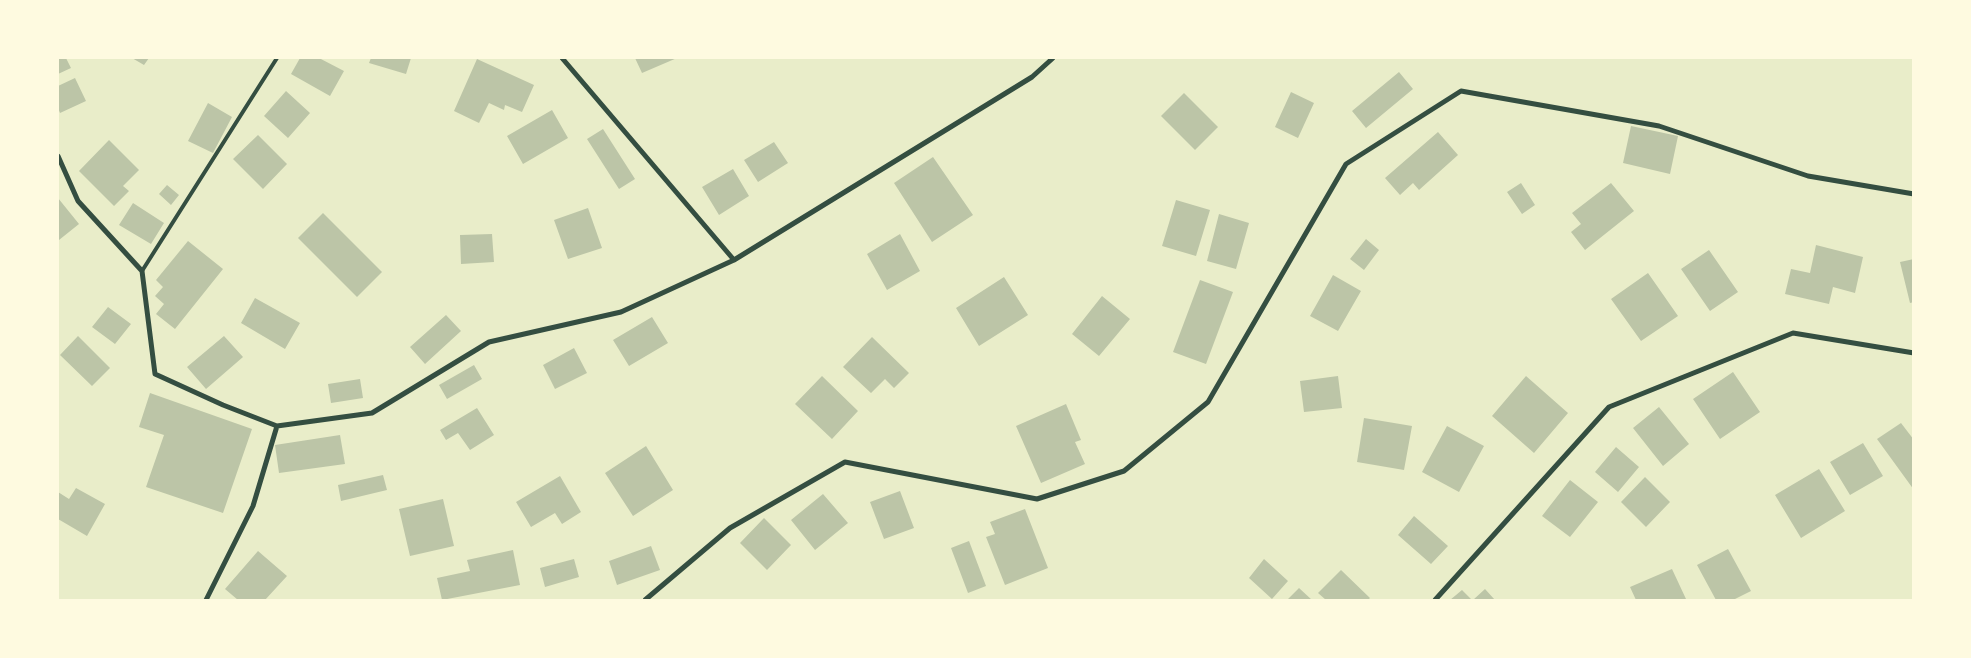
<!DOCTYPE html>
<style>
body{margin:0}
#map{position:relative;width:1971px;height:658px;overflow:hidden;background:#e9edc9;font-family:"Varela Round",sans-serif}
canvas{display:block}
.frame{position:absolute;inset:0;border:59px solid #fefae0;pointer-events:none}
</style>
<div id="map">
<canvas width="1971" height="658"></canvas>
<div class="frame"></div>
</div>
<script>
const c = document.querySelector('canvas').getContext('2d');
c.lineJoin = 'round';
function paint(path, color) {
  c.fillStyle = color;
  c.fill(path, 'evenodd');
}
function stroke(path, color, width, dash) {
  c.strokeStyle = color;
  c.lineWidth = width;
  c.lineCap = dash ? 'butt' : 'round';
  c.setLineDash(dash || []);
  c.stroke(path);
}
paint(new Path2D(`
 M 58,58 L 66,58 L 71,68 L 58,74 Z
 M 132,58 L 149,58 L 144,65 Z
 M 300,58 L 319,58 L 344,71 L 330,96 L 291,74 Z
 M 371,58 L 411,58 L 406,74 L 369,63 Z
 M 635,58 L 677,58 L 642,73 Z
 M 477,59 L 534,85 L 522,112 L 505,105 L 504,110 L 489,103 L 479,123 L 454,111 Z
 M 1399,72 L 1413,89 L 1366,128 L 1352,111 Z
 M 75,78 L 86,101 L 60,113 L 58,108 L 58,86 Z
 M 286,91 L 310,113 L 288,138 L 264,116 Z
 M 1291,92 L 1314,103 L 1298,138 L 1275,127 Z
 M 1184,93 L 1218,127 L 1195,150 L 1161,116 Z
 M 208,103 L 232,117 L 213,153 L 188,141 Z
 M 552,110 L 568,138 L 523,164 L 507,136 Z
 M 1631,126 L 1678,136 L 1670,174 L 1623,163 Z
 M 603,129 L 635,179 L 619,189 L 587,139 Z
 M 1438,132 L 1458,155 L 1419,190 L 1413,183 L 1400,195 L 1385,178 Z
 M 258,135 L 287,164 L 263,189 L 233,159 Z
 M 109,140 L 139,170 L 123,186 L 129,191 L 114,206 L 79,171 Z
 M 774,142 L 788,163 L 758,182 L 744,160 Z
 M 933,157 L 973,215 L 932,242 L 894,183 Z
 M 733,169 L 749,196 L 719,215 L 702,187 Z
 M 1521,183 L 1535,205 L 1522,214 L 1507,192 Z
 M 1611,183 L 1634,211 L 1585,250 L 1571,232 L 1581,224 L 1572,213 Z
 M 167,185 L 179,195 L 171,205 L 159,194 Z
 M 58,198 L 79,224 L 59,240 L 58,239 Z
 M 1176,200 L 1210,210 L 1196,256 L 1162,246 Z
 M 133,203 L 164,223 L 151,244 L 119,225 Z
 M 588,208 L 602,248 L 568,259 L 554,220 Z
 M 323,213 L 382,272 L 357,297 L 298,238 Z
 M 1219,214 L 1249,223 L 1236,269 L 1207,261 Z
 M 492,234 L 494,262 L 461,264 L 460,235 Z
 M 900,234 L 920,271 L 887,290 L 867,254 Z
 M 1366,239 L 1379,250 L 1364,270 L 1350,259 Z
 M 188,241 L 223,269 L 175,329 L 156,314 L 164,304 L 155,296 L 163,287 L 156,280 Z
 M 1816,245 L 1863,257 L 1855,293 L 1833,287 L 1829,304 L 1785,294 L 1791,269 L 1810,273 Z
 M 1709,250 L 1738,292 L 1710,311 L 1681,269 Z
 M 1914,259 L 1914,302 L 1910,303 L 1900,262 Z
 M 1648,273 L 1678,316 L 1641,341 L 1611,299 Z
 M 1333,275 L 1361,291 L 1338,331 L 1310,316 Z
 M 1004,277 L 1028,315 L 979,346 L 956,308 Z
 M 1200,280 L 1233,292 L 1206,364 L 1173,352 Z
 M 1102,296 L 1130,319 L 1099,356 L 1072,334 Z
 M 255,298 L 300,323 L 285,349 L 241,323 Z
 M 108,307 L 131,324 L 115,344 L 92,327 Z
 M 446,315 L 461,331 L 425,364 L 410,347 Z
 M 652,317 L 668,343 L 629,366 L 613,340 Z
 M 78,336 L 110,368 L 92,386 L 60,355 Z
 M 224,336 L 243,357 L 206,389 L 187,367 Z
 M 872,337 L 909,373 L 894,388 L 885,379 L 871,393 L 843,367 Z
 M 574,348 L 587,373 L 555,389 L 543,365 Z
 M 474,365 L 482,379 L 447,399 L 439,385 Z
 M 1733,372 L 1760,412 L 1720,439 L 1693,399 Z
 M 822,376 L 858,411 L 832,439 L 795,404 Z
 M 1338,376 L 1342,408 L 1304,412 L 1300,381 Z
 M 1526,376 L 1568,413 L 1534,453 L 1492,416 Z
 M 360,379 L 363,398 L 331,403 L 328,384 Z
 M 150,393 L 252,429 L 223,513 L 146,487 L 164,435 L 139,427 Z
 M 1066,404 L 1081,440 L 1075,442 L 1085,464 L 1041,483 L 1016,426 Z
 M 1659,407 L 1689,444 L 1663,466 L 1633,428 Z
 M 477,408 L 494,435 L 470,450 L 458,433 L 446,440 L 440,430 Z
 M 1364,418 L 1412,426 L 1404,470 L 1357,462 Z
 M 1901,423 L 1914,440 L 1914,490 L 1877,439 Z
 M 1447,426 L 1484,446 L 1459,492 L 1422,472 Z
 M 340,435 L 345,464 L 279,473 L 275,445 Z
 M 1863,443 L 1883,476 L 1850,495 L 1830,462 Z
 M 646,446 L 673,490 L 633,516 L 605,473 Z
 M 1616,447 L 1639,467 L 1618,492 L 1595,472 Z
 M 1819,469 L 1845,511 L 1801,538 L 1775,495 Z
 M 383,475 L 387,490 L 341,501 L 338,485 Z
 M 560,476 L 581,512 L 562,524 L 555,513 L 531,527 L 516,502 Z
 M 1645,477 L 1670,502 L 1646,527 L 1621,502 Z
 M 1570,480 L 1598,502 L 1570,537 L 1542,516 Z
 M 76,488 L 105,504 L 87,536 L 58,519 L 58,492 L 69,499 Z
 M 900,491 L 914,528 L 884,539 L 870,502 Z
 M 823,494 L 848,523 L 815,550 L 791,520 Z
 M 443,499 L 454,546 L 410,556 L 399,509 Z
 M 1025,509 L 1048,568 L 1005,585 L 986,537 L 995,534 L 990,522 Z
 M 1414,516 L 1448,546 L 1431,564 L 1398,535 Z
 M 764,518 L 791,545 L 767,570 L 740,543 Z
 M 969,541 L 986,586 L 968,593 L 951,548 Z
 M 651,546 L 660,570 L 617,585 L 609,561 Z
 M 1728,549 L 1751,591 L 1733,600 L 1716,600 L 1697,565 Z
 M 513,550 L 520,585 L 442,600 L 437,578 L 470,571 L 467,560 Z
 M 258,551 L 287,576 L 265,600 L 238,600 L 225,589 Z
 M 574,559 L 579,577 L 545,587 L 540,568 Z
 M 1264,559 L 1288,581 L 1272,599 L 1249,578 Z
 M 1672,569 L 1686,599 L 1636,600 L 1630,587 Z
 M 1341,570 L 1370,598 L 1368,600 L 1326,600 L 1318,593 Z
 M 1299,588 L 1312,600 L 1287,600 Z
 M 1485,589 L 1495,600 L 1473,600 Z
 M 1462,590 L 1472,600 L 1450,600 Z`), '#bcc5a7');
stroke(new Path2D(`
 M 142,271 L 277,58`), '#344e41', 4);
stroke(new Path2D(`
 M 562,58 L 734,260
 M 58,156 L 78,201 L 142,271 L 155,374 L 223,405 L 277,426 L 372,413 L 489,342 L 621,312 L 734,260 L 1032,77 L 1053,58
 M 206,600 L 253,506 L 277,426
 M 645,600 L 730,528 L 845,462 L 1037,499 L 1124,471 L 1208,402 L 1346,164 L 1461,91 L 1659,126 L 1808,176 L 1914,194
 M 1435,600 L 1609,407 L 1793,333 L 1914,353`), '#344e41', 5);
</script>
